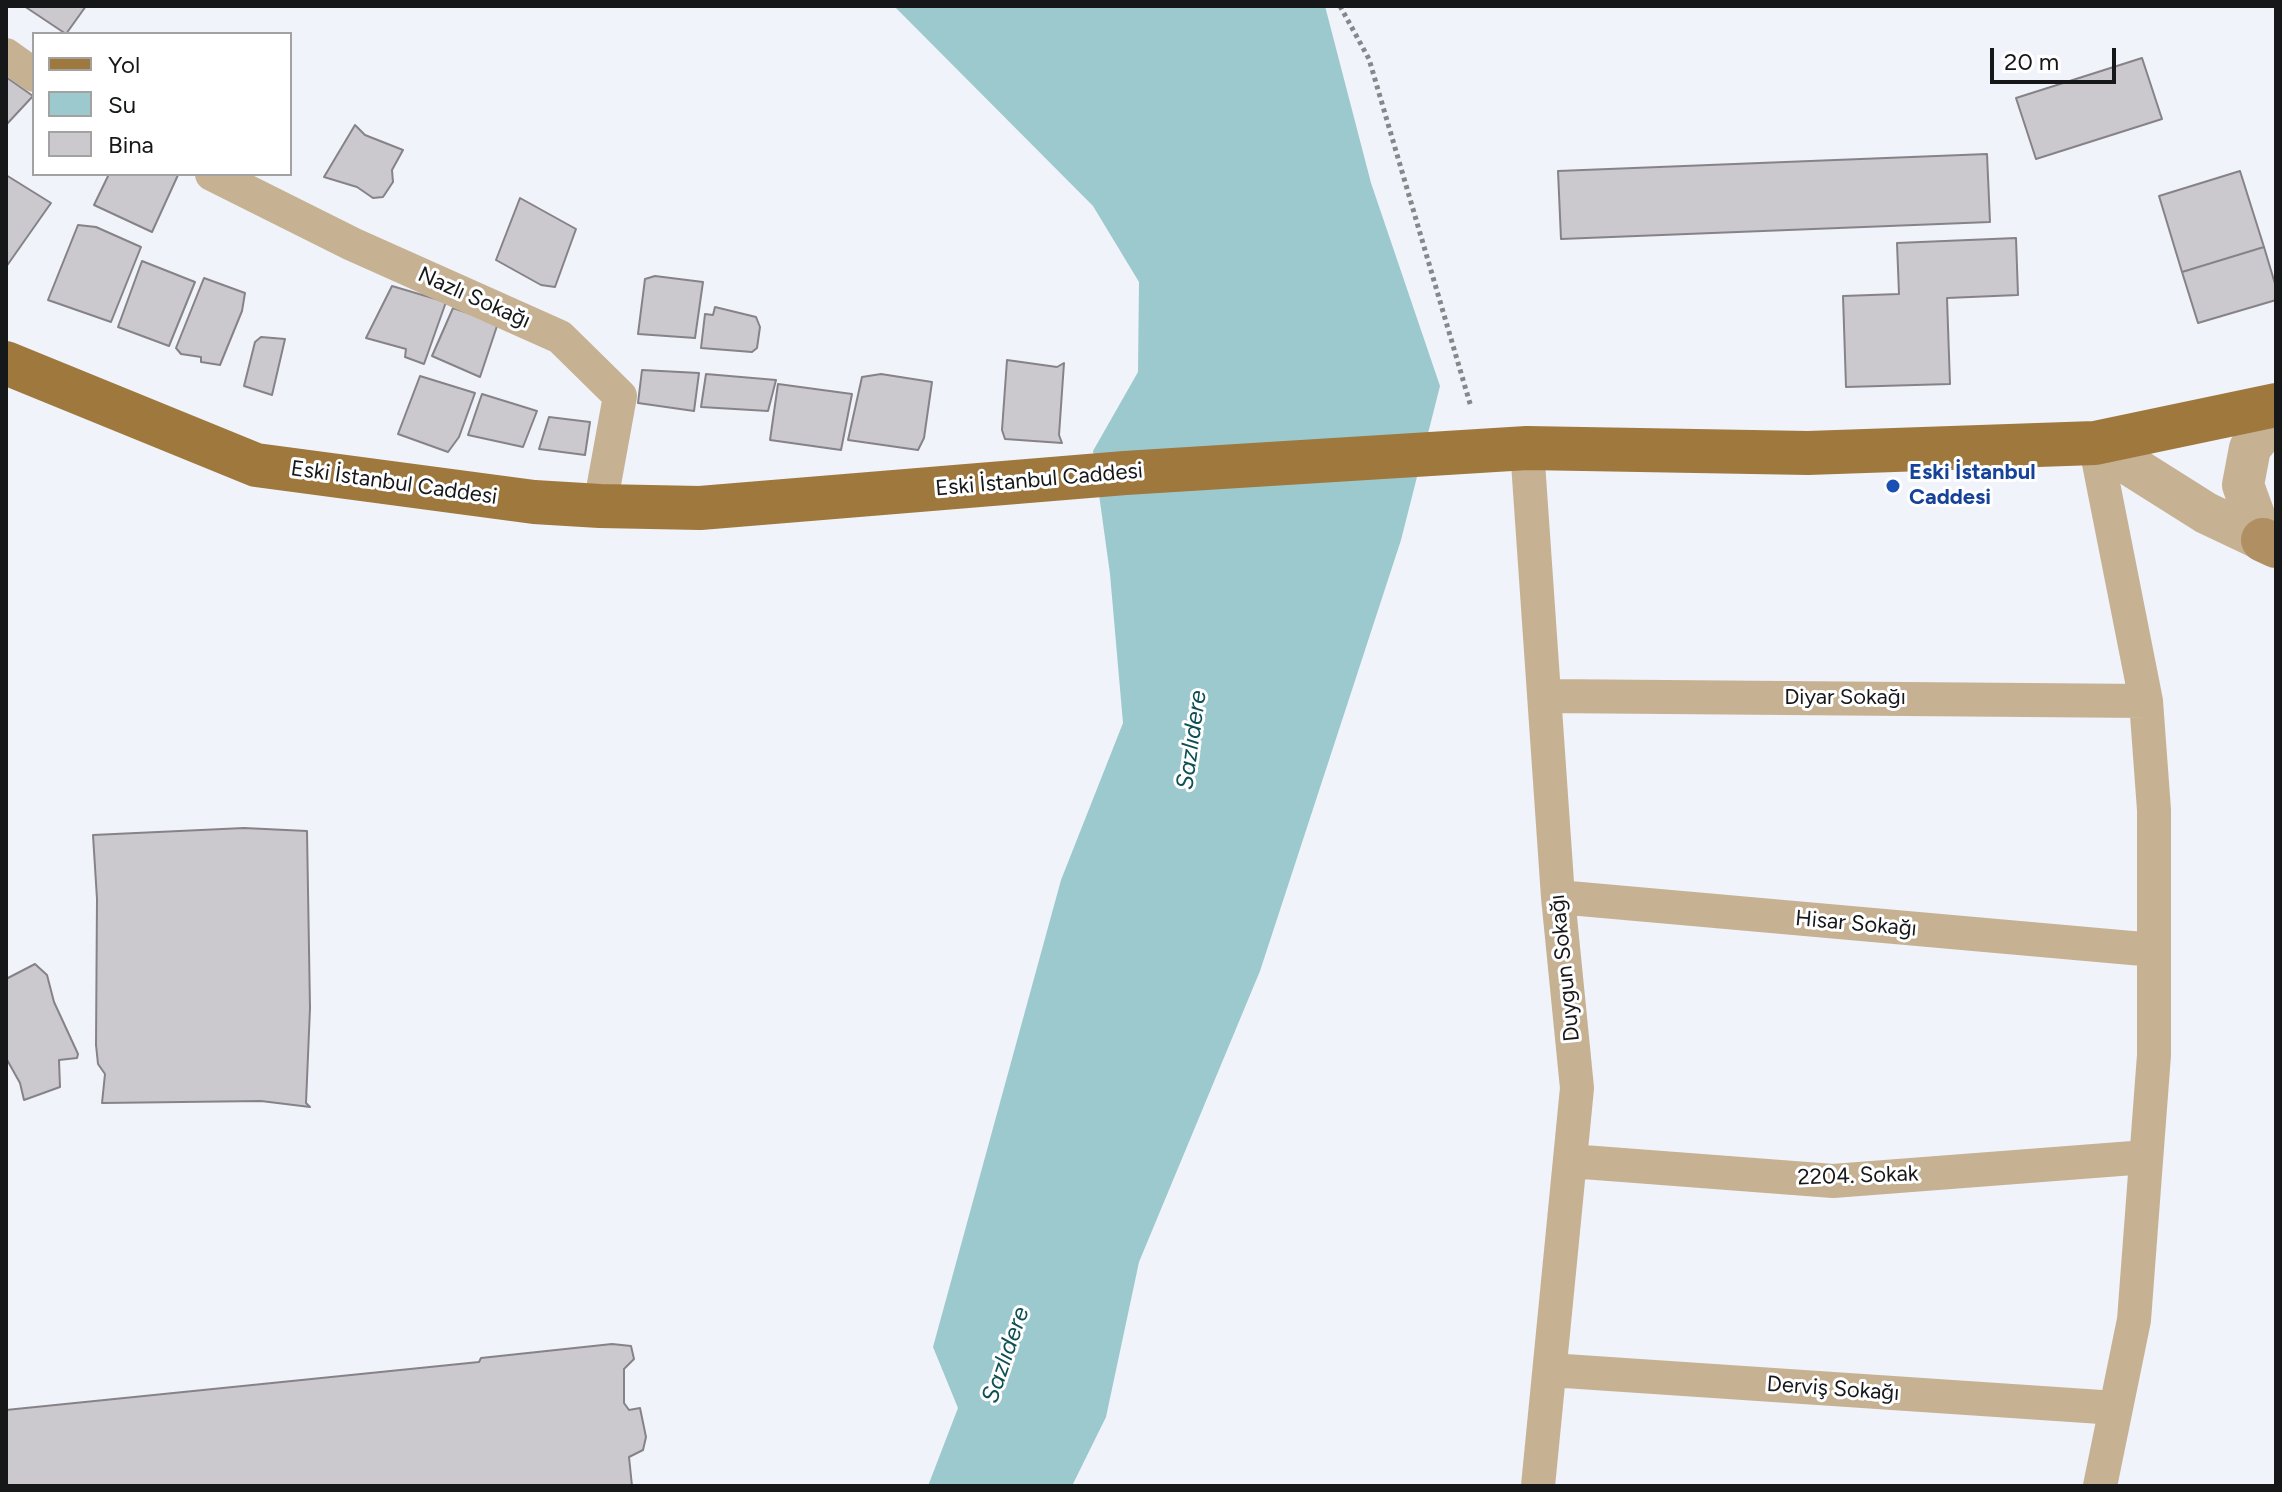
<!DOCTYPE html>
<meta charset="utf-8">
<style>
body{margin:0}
#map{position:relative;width:2282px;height:1492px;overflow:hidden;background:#f0f3f9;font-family:Figtree,sans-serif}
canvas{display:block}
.frame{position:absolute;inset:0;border:8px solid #161719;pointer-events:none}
.legend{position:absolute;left:32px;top:32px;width:260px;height:144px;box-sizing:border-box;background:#fff;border:2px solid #a2a2a3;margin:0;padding:10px 14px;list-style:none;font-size:24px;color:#161719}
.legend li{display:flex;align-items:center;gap:16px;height:40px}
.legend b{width:40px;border:2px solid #a2a2a3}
.scale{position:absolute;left:1990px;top:48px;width:126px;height:36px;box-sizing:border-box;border:4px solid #161719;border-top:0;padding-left:10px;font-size:24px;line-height:28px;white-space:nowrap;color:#161719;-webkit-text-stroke:6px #fff;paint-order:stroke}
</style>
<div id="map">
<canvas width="2282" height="1492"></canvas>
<div class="frame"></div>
<ul class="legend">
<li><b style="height:10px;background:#9f783d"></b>Yol</li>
<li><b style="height:22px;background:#9cc9cd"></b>Su</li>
<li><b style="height:22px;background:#ccc9ce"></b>Bina</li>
</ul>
<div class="scale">20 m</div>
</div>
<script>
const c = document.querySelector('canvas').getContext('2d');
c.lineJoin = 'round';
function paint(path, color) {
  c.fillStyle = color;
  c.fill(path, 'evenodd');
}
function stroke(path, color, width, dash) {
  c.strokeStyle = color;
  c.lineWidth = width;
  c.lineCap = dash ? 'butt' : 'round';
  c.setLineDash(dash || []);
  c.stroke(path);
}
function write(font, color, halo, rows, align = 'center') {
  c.font = font + ' Figtree,sans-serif';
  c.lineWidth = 6;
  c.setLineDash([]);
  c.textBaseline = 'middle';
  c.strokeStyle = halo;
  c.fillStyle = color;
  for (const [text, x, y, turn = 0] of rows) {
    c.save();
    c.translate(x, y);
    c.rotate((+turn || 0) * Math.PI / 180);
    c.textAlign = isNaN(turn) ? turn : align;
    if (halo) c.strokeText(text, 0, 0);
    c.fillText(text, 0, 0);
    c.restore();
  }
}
paint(new Path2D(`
 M 894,6 L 1325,6 L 1371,183 L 1440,386 L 1401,540 L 1260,971 L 1139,1262 L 1106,1417 L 1072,1486 L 928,1486 L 958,1408 L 933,1347 L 1061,880 L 1123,723 L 1110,574 L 1093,451 L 1138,372 L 1139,282 L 1093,206 Z`), '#9cc9cd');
const building = new Path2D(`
 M 24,6 L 86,6 L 66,34 Z
 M 2142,58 L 2162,119 L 2036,159 L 2016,98 Z
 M 6,77 L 33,96 L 6,125 Z
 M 355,125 L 365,135 L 403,150 L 392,170 L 393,182 L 383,197 L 373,198 L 357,187 L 324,177 Z
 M 1987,154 L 1990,222 L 1561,239 L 1558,171 Z
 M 2240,171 L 2264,247 L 2182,272 L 2159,196 Z
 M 109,174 L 178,175 L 152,232 L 94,205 Z
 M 6,175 L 51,203 L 6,267 Z
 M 520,198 L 576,229 L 555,287 L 541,285 L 496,260 Z
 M 78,225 L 96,227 L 141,247 L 111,322 L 48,300 Z
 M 2016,238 L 2018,295 L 1947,298 L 1950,384 L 1846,387 L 1843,296 L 1899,294 L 1897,243 Z
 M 2264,247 L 2276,287 L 2276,300 L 2198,323 L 2182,272 Z
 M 142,261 L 195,282 L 169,346 L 118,327 Z
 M 655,276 L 703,282 L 695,338 L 638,334 L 645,279 Z
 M 204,278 L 245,293 L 242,311 L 220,365 L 201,362 L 201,357 L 181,354 L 176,348 Z
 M 392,286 L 446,302 L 424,364 L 405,357 L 406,349 L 366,338 Z
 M 715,307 L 756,317 L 760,327 L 757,348 L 752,352 L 701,348 L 705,314 L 713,315 Z
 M 453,308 L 498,323 L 480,377 L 432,356 Z
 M 261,337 L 285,339 L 272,395 L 244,386 L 255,342 Z
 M 1007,360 L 1057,367 L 1064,363 L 1059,435 L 1062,443 L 1005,439 L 1002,430 Z
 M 642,370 L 699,373 L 694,411 L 638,403 Z
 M 706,374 L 776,380 L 768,411 L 701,407 Z
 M 881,374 L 932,382 L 924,438 L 918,450 L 848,440 L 862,377 Z
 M 420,376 L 475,393 L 459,437 L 448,452 L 398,434 Z
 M 778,384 L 852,394 L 841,450 L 770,440 Z
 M 482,394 L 537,411 L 523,447 L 468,435 Z
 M 549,417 L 590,422 L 585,455 L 539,449 Z
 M 244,828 L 307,831 L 310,1008 L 306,1103 L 310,1107 L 261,1101 L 102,1103 L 105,1074 L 98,1064 L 96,1045 L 97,899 L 93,835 Z
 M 35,964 L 47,975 L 54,1002 L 78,1054 L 77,1058 L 59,1060 L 60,1087 L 24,1100 L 20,1083 L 6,1058 L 6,979 Z
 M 612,1344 L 631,1346 L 634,1359 L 624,1369 L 624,1403 L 629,1410 L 640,1408 L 646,1437 L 643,1450 L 629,1457 L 632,1486 L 6,1486 L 6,1410 L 479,1362 L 481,1358 Z`);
paint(building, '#ccc9ce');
stroke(building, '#868388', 2);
stroke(new Path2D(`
 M 1340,6 L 1369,59 L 1471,407`), '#85878b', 5, [4, 4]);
stroke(new Path2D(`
 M 6,55 L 34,75
 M 212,174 L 352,244 L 560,337 L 620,396 L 600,506
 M 2095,443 L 2146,701 L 2154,810 L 2154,1055 L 2134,1320 L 2100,1486
 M 1527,448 L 1558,897 L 1577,1088 L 1538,1486
 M 1545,696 L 2146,701
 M 1558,897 L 2154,950
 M 1570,1161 L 1833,1181 L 2146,1157
 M 1550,1370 L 2116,1408`), '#c7b193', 34);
stroke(new Path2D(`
 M 2095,443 L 2206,513 L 2263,540
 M 2263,540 L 2243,485 L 2250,448 L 2276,416`), '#c7b193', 42);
stroke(new Path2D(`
 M 2263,540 L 2276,546`), '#b09062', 44);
stroke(new Path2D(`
 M 6,363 L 256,465 L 534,502 L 600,506 L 700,508 L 1125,473 L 1527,448 L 1808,453 L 2095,443 L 2276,405`), '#9f783d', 44);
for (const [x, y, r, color] of [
 [1893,486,8,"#1a4fb4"]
]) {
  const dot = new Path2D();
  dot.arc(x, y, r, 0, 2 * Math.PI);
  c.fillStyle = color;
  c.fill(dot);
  stroke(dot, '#fff', 3);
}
write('22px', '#161719', '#fff', [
 ["Nazlı Sokağı",474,298,24],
 ["Eski İstanbul Caddesi",1039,480,-5],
 ["Eski İstanbul Caddesi",394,483,8],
 ["Diyar Sokağı",1845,698],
 ["Hisar Sokağı",1856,924,5],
 ["Duygun Sokağı",1565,968,-96],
 ["2204. Sokak",1858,1176,-2],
 ["Derviş Sokağı",1833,1389,4]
]);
write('bold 22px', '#164399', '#fff', [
 ["Eski İstanbul",1909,473],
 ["Caddesi",1909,498]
], 'left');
write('italic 24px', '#0e4f54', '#fff', [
 ["Sazlıdere",1192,740,-82],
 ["Sazlıdere",1006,1355,-71]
]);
</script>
